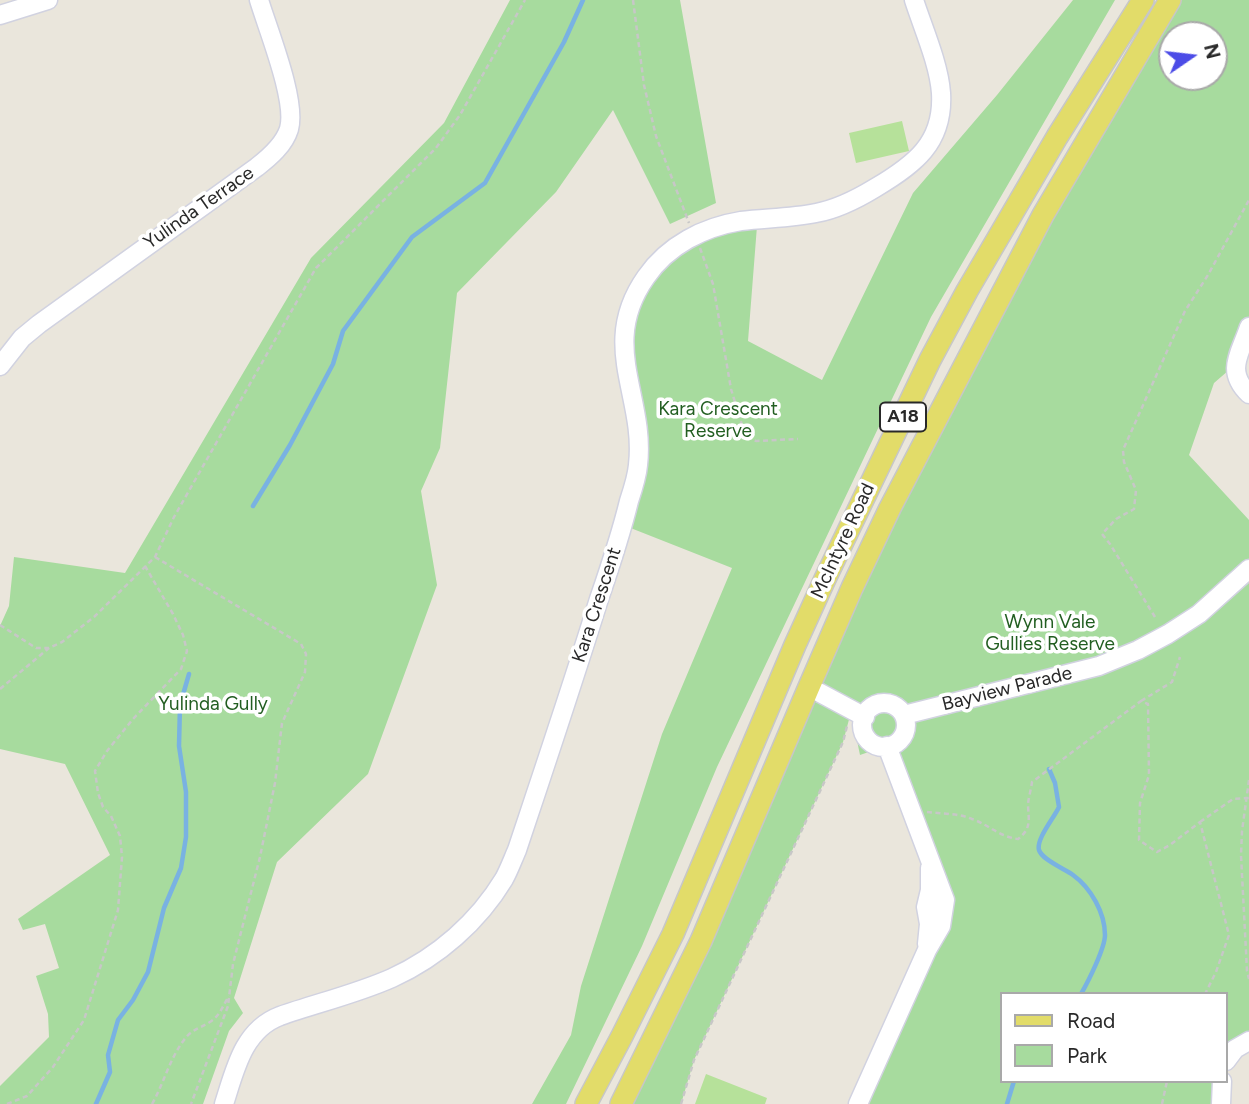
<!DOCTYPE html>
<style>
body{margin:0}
#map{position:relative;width:1249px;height:1104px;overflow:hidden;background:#eae6dc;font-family:Figtree,sans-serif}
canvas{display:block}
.legend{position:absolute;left:1000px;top:992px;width:228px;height:91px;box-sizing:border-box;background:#fff;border:2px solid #a9a9a9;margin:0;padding:9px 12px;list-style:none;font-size:21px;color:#292929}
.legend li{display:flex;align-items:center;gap:14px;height:35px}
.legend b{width:35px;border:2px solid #a9a9a9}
.north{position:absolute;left:1158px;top:21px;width:70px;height:70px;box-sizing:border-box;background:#fff;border:2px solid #a9a9a9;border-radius:50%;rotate:76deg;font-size:19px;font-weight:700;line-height:28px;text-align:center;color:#292929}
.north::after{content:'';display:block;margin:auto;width:24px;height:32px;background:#4c4ce7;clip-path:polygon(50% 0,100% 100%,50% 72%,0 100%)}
</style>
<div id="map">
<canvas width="1249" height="1104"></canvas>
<ul class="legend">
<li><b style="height:9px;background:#e2dc69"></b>Road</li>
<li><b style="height:19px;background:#a7db9e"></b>Park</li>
</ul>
<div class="north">N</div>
</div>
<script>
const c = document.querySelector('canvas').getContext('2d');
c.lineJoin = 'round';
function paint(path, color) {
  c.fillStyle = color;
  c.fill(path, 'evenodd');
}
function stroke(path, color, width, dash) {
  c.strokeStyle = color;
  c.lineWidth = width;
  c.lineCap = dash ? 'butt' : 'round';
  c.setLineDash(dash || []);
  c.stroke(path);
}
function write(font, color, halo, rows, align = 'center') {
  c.font = font + ' Figtree,sans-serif';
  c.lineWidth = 7;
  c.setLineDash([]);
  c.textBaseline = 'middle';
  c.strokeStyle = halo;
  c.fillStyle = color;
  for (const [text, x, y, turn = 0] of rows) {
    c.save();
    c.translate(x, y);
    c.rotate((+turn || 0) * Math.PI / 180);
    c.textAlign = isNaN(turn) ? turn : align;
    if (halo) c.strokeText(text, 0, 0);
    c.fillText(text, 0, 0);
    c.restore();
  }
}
paint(new Path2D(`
 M 510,0 L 680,0 L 716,203 L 670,224 L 613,110 L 556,192 L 457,293 L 440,448 L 421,491 L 437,585 L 368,774 L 277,862 L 234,998 L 243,1013 L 229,1031 L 203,1104 L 0,1104 L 0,1086 L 49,1037 L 48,1014 L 36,976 L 59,968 L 45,924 L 23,930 L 18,919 L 110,855 L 65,764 L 0,749 L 0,626 L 9,606 L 14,557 L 125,573 L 311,258 L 444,123 Z
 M 1073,0 L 1115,0 L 931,317 L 717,767 L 642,946 L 566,1104 L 532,1104 L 571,1035 L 581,986 L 662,734 L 732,568 L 623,525 L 637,474 L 627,318 L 680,244 L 757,226 L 748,341 L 822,380 L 913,193 L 997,95 Z
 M 1170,0 L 1249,0 L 1249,327 L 1236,364 L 1214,383 L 1189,455 L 1249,520 L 1249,1041 L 1226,1061 L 1226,994 L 1002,994 L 1002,1081 L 1222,1081 L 1221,1104 L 858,1104 L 927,950 L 930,864 L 886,746 L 860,755 L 851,712 L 843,742 L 694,1060 L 681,1104 L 621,1104 L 852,588 ZM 1172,35 L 1214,35 L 1214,77 L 1172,77 Z`), '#a7db9e');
paint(new Path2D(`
 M 902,121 L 909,151 L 856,163 L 849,133 Z
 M 706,1074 L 767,1098 L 765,1104 L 695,1104 Z`), '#b6e19a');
stroke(new Path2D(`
 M 253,506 L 290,445 L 333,364 L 343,331 L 412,237 L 485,183 L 564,42 L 583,0
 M 1049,769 L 1055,783 L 1059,807 C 1054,818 1036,839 1039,850 C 1042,860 1065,869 1073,875 C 1091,888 1105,913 1105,935 C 1105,948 1088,982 1081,994
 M 96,1104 L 110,1072 L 108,1055 L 118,1020 L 133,1000 L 148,972 L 164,908 L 181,868 L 186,837 L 186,792 L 179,746 L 180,705 L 189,674
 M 1007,1104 L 1014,1081`), '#79b2e2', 4.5);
const minor = new Path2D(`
 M 0,15 L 48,0
 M 1249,327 C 1240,354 1225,371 1249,394
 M 0,366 L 22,338 L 39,324 L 257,167 C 270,157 284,145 289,129 C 297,101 268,30 259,0
 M 809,687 L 865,717
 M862 725a22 22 0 1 1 44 0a22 22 0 1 1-44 0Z
 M 904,715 L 1099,666 L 1138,650 L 1168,634 L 1199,614 L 1249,569
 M 927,944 L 929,924 L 926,907 L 930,890 L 930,868
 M 1226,1061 L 1235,1049 L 1249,1041
 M 224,1104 C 235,1070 243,1030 280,1016 C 317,1003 356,994 392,978 C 438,957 478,922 504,879 C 509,870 513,859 517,850 C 545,766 573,683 599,599 C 610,567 621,534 629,501 C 633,489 637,477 638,465 C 646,396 598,345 646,277 C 668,245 704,227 741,221 C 766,218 792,218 816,213 C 838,209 857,199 875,188 C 914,165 944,143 941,93 C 939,64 923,28 914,0
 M 858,1104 L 927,950 L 941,926 L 945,900 L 887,746
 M 1221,1104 L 1222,1081`);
const major = new Path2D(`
 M 586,1104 L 622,1036 L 673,934 L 795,645 L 825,579 L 930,360 L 967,291 L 1057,137 L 1143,0
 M 621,1104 L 701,941 L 809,687 L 852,588 L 890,508 L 1043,215 L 1170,0`);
stroke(minor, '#d1d2e0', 21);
stroke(major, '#c7c7c7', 24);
stroke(new Path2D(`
 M 633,0 L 644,85 L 656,136 L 689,223
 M 700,248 L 713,284 L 731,389 L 745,435 L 756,441 L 798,439
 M 155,557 L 301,644 L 306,654 L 305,672 L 282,723 L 275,783 L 260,857 L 233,964 L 228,1006 L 191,1104
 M 1155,617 L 1110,544 L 1102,534 L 1116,519 L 1134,509 L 1136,490 L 1124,462 L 1123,450 L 1185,311 L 1208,275 L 1249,200
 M 0,625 L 36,648 L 49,648 L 62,642 L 94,617 L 155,557 L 174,517 L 316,268 L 436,148 L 460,115 L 525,0
 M 0,689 L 49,648
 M 1141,701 L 1172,682 L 1180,657
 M 1249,780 L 1242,831 L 1241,855 L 1247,971 L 1249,979
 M 927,812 C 942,814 958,813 972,819 C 989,825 1000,837 1018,839 C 1031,829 1029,821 1028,806 C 1028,799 1031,790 1032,782 L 1141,701 L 1148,704 L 1149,775 L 1140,803 L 1139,840 L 1157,852 L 1170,845 L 1200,822 L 1229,935 L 1216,972 L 1205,994
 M 1200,822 L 1233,799 L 1249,798
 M 7,1104 L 27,1096 L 53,1067 L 84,1020 L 118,910 L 122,857 L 120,836 L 111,816 L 103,807 L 98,793 L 95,771 L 107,751 L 133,719 L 181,669 L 187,651 L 183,635 L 173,614 L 145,566
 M 152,1104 C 164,1083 169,1060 184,1040 C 192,1029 199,1029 210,1022 C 220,1016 223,1005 229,996
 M 681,1104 L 694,1060 L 843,742 L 847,726
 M 1162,1104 L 1167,1081`), '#c7c7c7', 2.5, [5, 3.5]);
stroke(minor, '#fff', 18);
stroke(major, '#e2dc69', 21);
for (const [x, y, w] of [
 [903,417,46]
]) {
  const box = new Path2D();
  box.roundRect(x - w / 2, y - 14.5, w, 29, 5);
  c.fillStyle = '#fff';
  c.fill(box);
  stroke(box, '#292929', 2);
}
write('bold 18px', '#292929', null, [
 ["A18",903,417]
]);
write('19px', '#292929', '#fff', [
 ["Yulinda Terrace",199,208,-35],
 ["McIntyre Road",843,541,-65],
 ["Kara Crescent",597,605,-72],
 ["Bayview Parade",1007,689,-14]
]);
write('19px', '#225e21', '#fff', [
 ["Kara Crescent",718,409],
 ["Reserve",718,431],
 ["Wynn Vale",1050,622],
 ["Gullies Reserve",1050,644],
 ["Yulinda Gully",213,704]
]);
</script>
